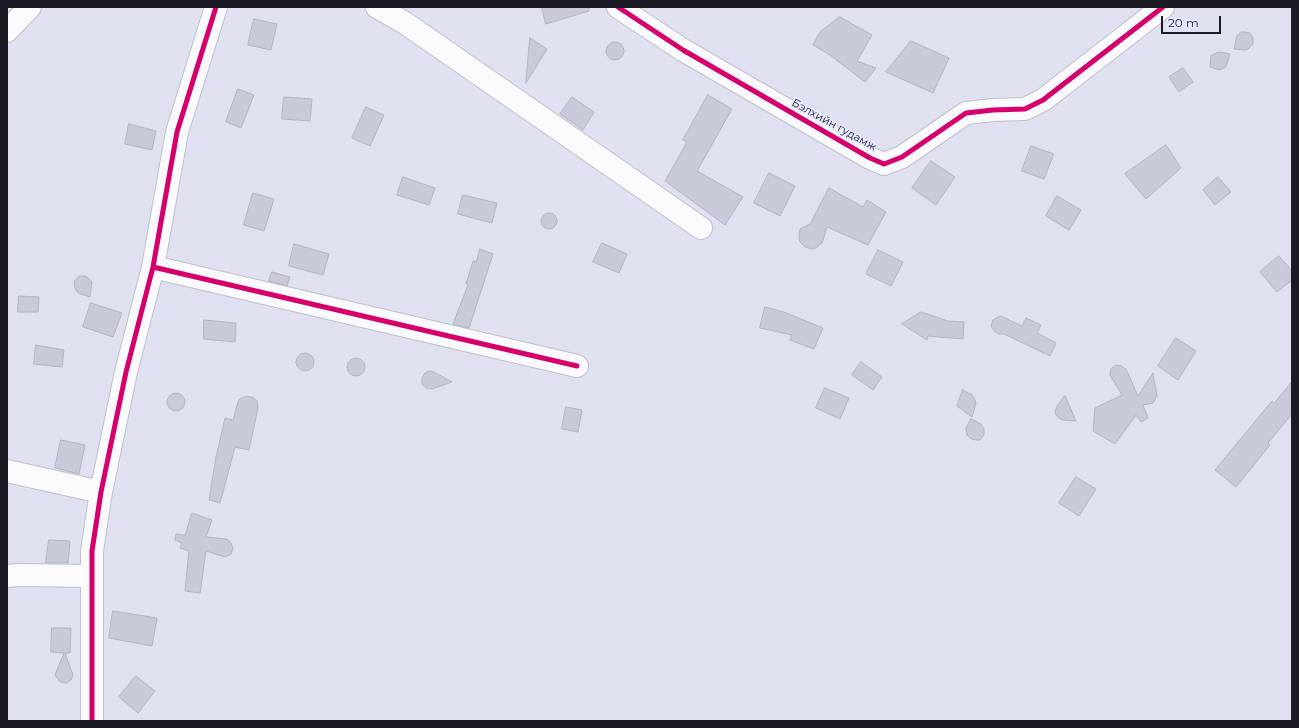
<!DOCTYPE html>
<meta charset="utf-8">
<style>
body{margin:0}
#map{position:relative;width:1299px;height:728px;overflow:hidden;background:#dfe1f0;font-family:Montserrat,sans-serif}
canvas{display:block}
.frame{position:absolute;inset:0;border:8px solid #1a1b24;pointer-events:none}
.scale{position:absolute;left:1161px;top:16px;width:60px;height:18px;box-sizing:border-box;border:2px solid #1a1b24;border-top:0;padding-left:5px;font-size:12px;line-height:14px;white-space:nowrap;color:#1a1b24;-webkit-text-stroke:3px #e7eaff;paint-order:stroke}
</style>
<div id="map">
<canvas width="1299" height="728"></canvas>
<div class="frame"></div>
<div class="scale">20 m</div>
</div>
<script>
const c = document.querySelector('canvas').getContext('2d');
c.lineJoin = 'round';
function paint(path, color) {
  c.fillStyle = color;
  c.fill(path, 'evenodd');
}
function stroke(path, color, width, dash) {
  c.strokeStyle = color;
  c.lineWidth = width;
  c.lineCap = dash ? 'butt' : 'round';
  c.setLineDash(dash || []);
  c.stroke(path);
}
function write(font, color, halo, rows, align = 'center') {
  c.font = font + ' Montserrat,sans-serif';
  c.lineWidth = 3.5;
  c.setLineDash([]);
  c.textBaseline = 'middle';
  c.strokeStyle = halo;
  c.fillStyle = color;
  for (const [text, x, y, turn = 0] of rows) {
    c.save();
    c.translate(x, y);
    c.rotate((+turn || 0) * Math.PI / 180);
    c.textAlign = isNaN(turn) ? turn : align;
    if (halo) c.strokeText(text, 0, 0);
    c.fillText(text, 0, 0);
    c.restore();
  }
}
const building = new Path2D(`
 M 542,7 L 589,7 L 589,11 L 546,24 Z
 M 840,17 L 872,35 L 857,61 L 876,68 L 865,82 L 830,55 L 813,45 L 820,32 Z
 M 254,19 L 277,24 L 271,50 L 248,45 Z
 M 1241,32 L 1244,32 L 1250,33 L 1253,38 L 1253,44 L 1248,49 L 1245,50 L 1234,49 L 1237,36 Z
 M 530,38 L 547,49 L 526,83 Z
 M 911,41 L 949,58 L 933,93 L 886,72 Z
 M606 51a9 9 0 1 1 18 0a9 9 0 1 1-18 0Z
 M 1219,52 L 1230,54 L 1226,67 L 1220,70 L 1210,67 L 1211,56 Z
 M 1183,68 L 1193,82 L 1179,92 L 1169,77 Z
 M 238,89 L 254,95 L 241,128 L 226,122 Z
 M 708,95 L 732,109 L 697,171 L 743,197 L 725,225 L 665,181 L 687,142 L 683,140 Z
 M 284,97 L 312,99 L 310,121 L 282,119 Z
 M 572,97 L 594,112 L 583,130 L 560,114 Z
 M 366,107 L 384,115 L 370,146 L 352,138 Z
 M 129,124 L 156,131 L 152,150 L 125,144 Z
 M 1166,145 L 1181,168 L 1146,199 L 1125,174 Z
 M 1031,146 L 1054,154 L 1044,179 L 1022,171 Z
 M 931,161 L 955,177 L 936,205 L 912,188 Z
 M 769,173 L 795,186 L 780,216 L 754,203 Z
 M 403,177 L 435,188 L 429,205 L 397,195 Z
 M 1218,177 L 1231,192 L 1215,205 L 1203,190 Z
 M 829,188 L 863,207 L 867,200 L 886,212 L 868,245 L 827,227 L 822,243 L 816,248 L 812,249 L 805,247 L 800,242 L 799,238 L 800,229 L 810,224 Z
 M 253,193 L 274,199 L 264,231 L 244,225 Z
 M 463,195 L 497,203 L 492,223 L 458,214 Z
 M 1057,196 L 1081,210 L 1069,230 L 1046,216 Z
 M541 221a8 8 0 1 1 16 0a8 8 0 1 1-16 0Z
 M 602,243 L 627,254 L 619,273 L 593,262 Z
 M 294,244 L 329,254 L 323,275 L 289,266 Z
 M 480,249 L 493,254 L 469,328 L 453,324 L 468,285 L 466,284 L 473,261 L 476,262 Z
 M 878,250 L 903,262 L 891,286 L 866,274 Z
 M 1279,256 L 1292,271 L 1292,280 L 1277,292 L 1260,272 Z
 M 272,272 L 290,277 L 287,286 L 269,281 Z
 M 80,276 L 86,276 L 92,282 L 90,297 L 78,293 L 75,288 L 74,282 L 75,280 Z
 M 19,296 L 39,297 L 38,312 L 18,312 Z
 M 91,303 L 122,313 L 113,337 L 83,327 Z
 M 765,307 L 784,312 L 823,328 L 814,349 L 790,340 L 792,335 L 760,328 Z
 M 921,312 L 948,321 L 964,322 L 963,339 L 928,336 L 927,340 L 902,324 Z
 M 1001,316 L 1022,326 L 1026,318 L 1041,325 L 1037,333 L 1056,343 L 1050,356 L 1004,334 L 999,334 L 994,331 L 991,326 L 993,320 Z
 M 204,320 L 236,323 L 235,342 L 204,339 Z
 M 1176,338 L 1196,351 L 1178,380 L 1158,366 Z
 M 36,345 L 64,350 L 62,367 L 34,364 Z
 M296 362a9 9 0 1 1 18 0a9 9 0 1 1-18 0Z
 M347 367a9 9 0 1 1 18 0a9 9 0 1 1-18 0Z
 M 861,362 L 882,377 L 873,390 L 852,375 Z
 M 1116,365 L 1121,366 L 1126,369 L 1138,396 L 1153,373 L 1157,396 L 1153,403 L 1143,405 L 1148,418 L 1141,422 L 1136,415 L 1115,444 L 1093,431 L 1095,408 L 1122,395 L 1110,375 L 1111,369 Z
 M 430,371 L 434,372 L 452,382 L 432,389 L 426,388 L 422,384 L 422,378 L 425,373 Z
 M 1292,382 L 1292,414 L 1268,443 L 1270,445 L 1236,487 L 1215,470 L 1272,401 L 1274,403 Z
 M 825,388 L 849,398 L 840,419 L 816,408 Z
 M 963,390 L 972,395 L 975,400 L 976,403 L 972,417 L 957,406 Z
 M167 402a9 9 0 1 1 18 0a9 9 0 1 1-18 0Z
 M 247,396 L 254,398 L 257,401 L 258,408 L 249,450 L 235,447 L 220,503 L 209,500 L 216,457 L 225,418 L 233,420 L 238,402 L 240,399 Z
 M 1065,396 L 1076,421 L 1063,420 L 1060,419 L 1056,415 L 1055,412 L 1057,406 Z
 M 566,407 L 582,410 L 578,432 L 562,429 Z
 M 971,419 L 981,424 L 984,429 L 984,435 L 980,440 L 977,440 L 971,439 L 967,435 L 966,429 Z
 M 61,440 L 85,445 L 79,474 L 55,468 Z
 M 1076,477 L 1096,489 L 1079,516 L 1059,503 Z
 M 192,513 L 212,520 L 206,537 L 227,539 L 231,543 L 233,548 L 231,554 L 225,557 L 206,551 L 200,593 L 185,591 L 189,551 L 180,548 L 182,543 L 175,540 L 176,534 L 185,535 Z
 M 49,540 L 70,541 L 68,563 L 46,563 Z
 M 113,611 L 157,618 L 152,646 L 109,638 Z
 M 52,628 L 71,628 L 70,653 L 65,653 L 73,675 L 71,680 L 66,683 L 60,682 L 55,675 L 64,653 L 51,652 Z
 M 136,676 L 155,691 L 138,713 L 119,697 Z`);
paint(building, '#c8cada');
stroke(building, '#b1b3be', 1);
const street = new Path2D(`
 M 377,7 L 405,23 L 701,228
 M 618,7 L 683,50 L 870,158 L 884,164 L 902,157 L 966,113 L 993,110 L 1025,109 L 1043,100 L 1163,7
 M 7,31 L 30,7
 M 153,267 L 577,366
 M 7,471 L 101,492
 M 7,576 L 19,575 L 92,576
 M 92,721 L 92,551 L 101,492 L 126,372 L 153,267 L 177,132 L 216,7`);
stroke(street, '#bec0ca', 24);
stroke(street, '#fafafd', 22);
stroke(new Path2D(`
 M 618,7 L 683,50 L 870,158 L 884,164 L 902,157 L 966,113 L 993,110 L 1025,109 L 1043,100 L 1163,7
 M 153,267 L 577,366
 M 92,721 L 92,551 L 101,492 L 126,372 L 153,267 L 177,132 L 216,7`), '#d6006c', 5);
write('11px', '#1a1b24', '#e7eaff', [
 ["Бэлхийн гудамж",834,125,29]
]);
</script>
